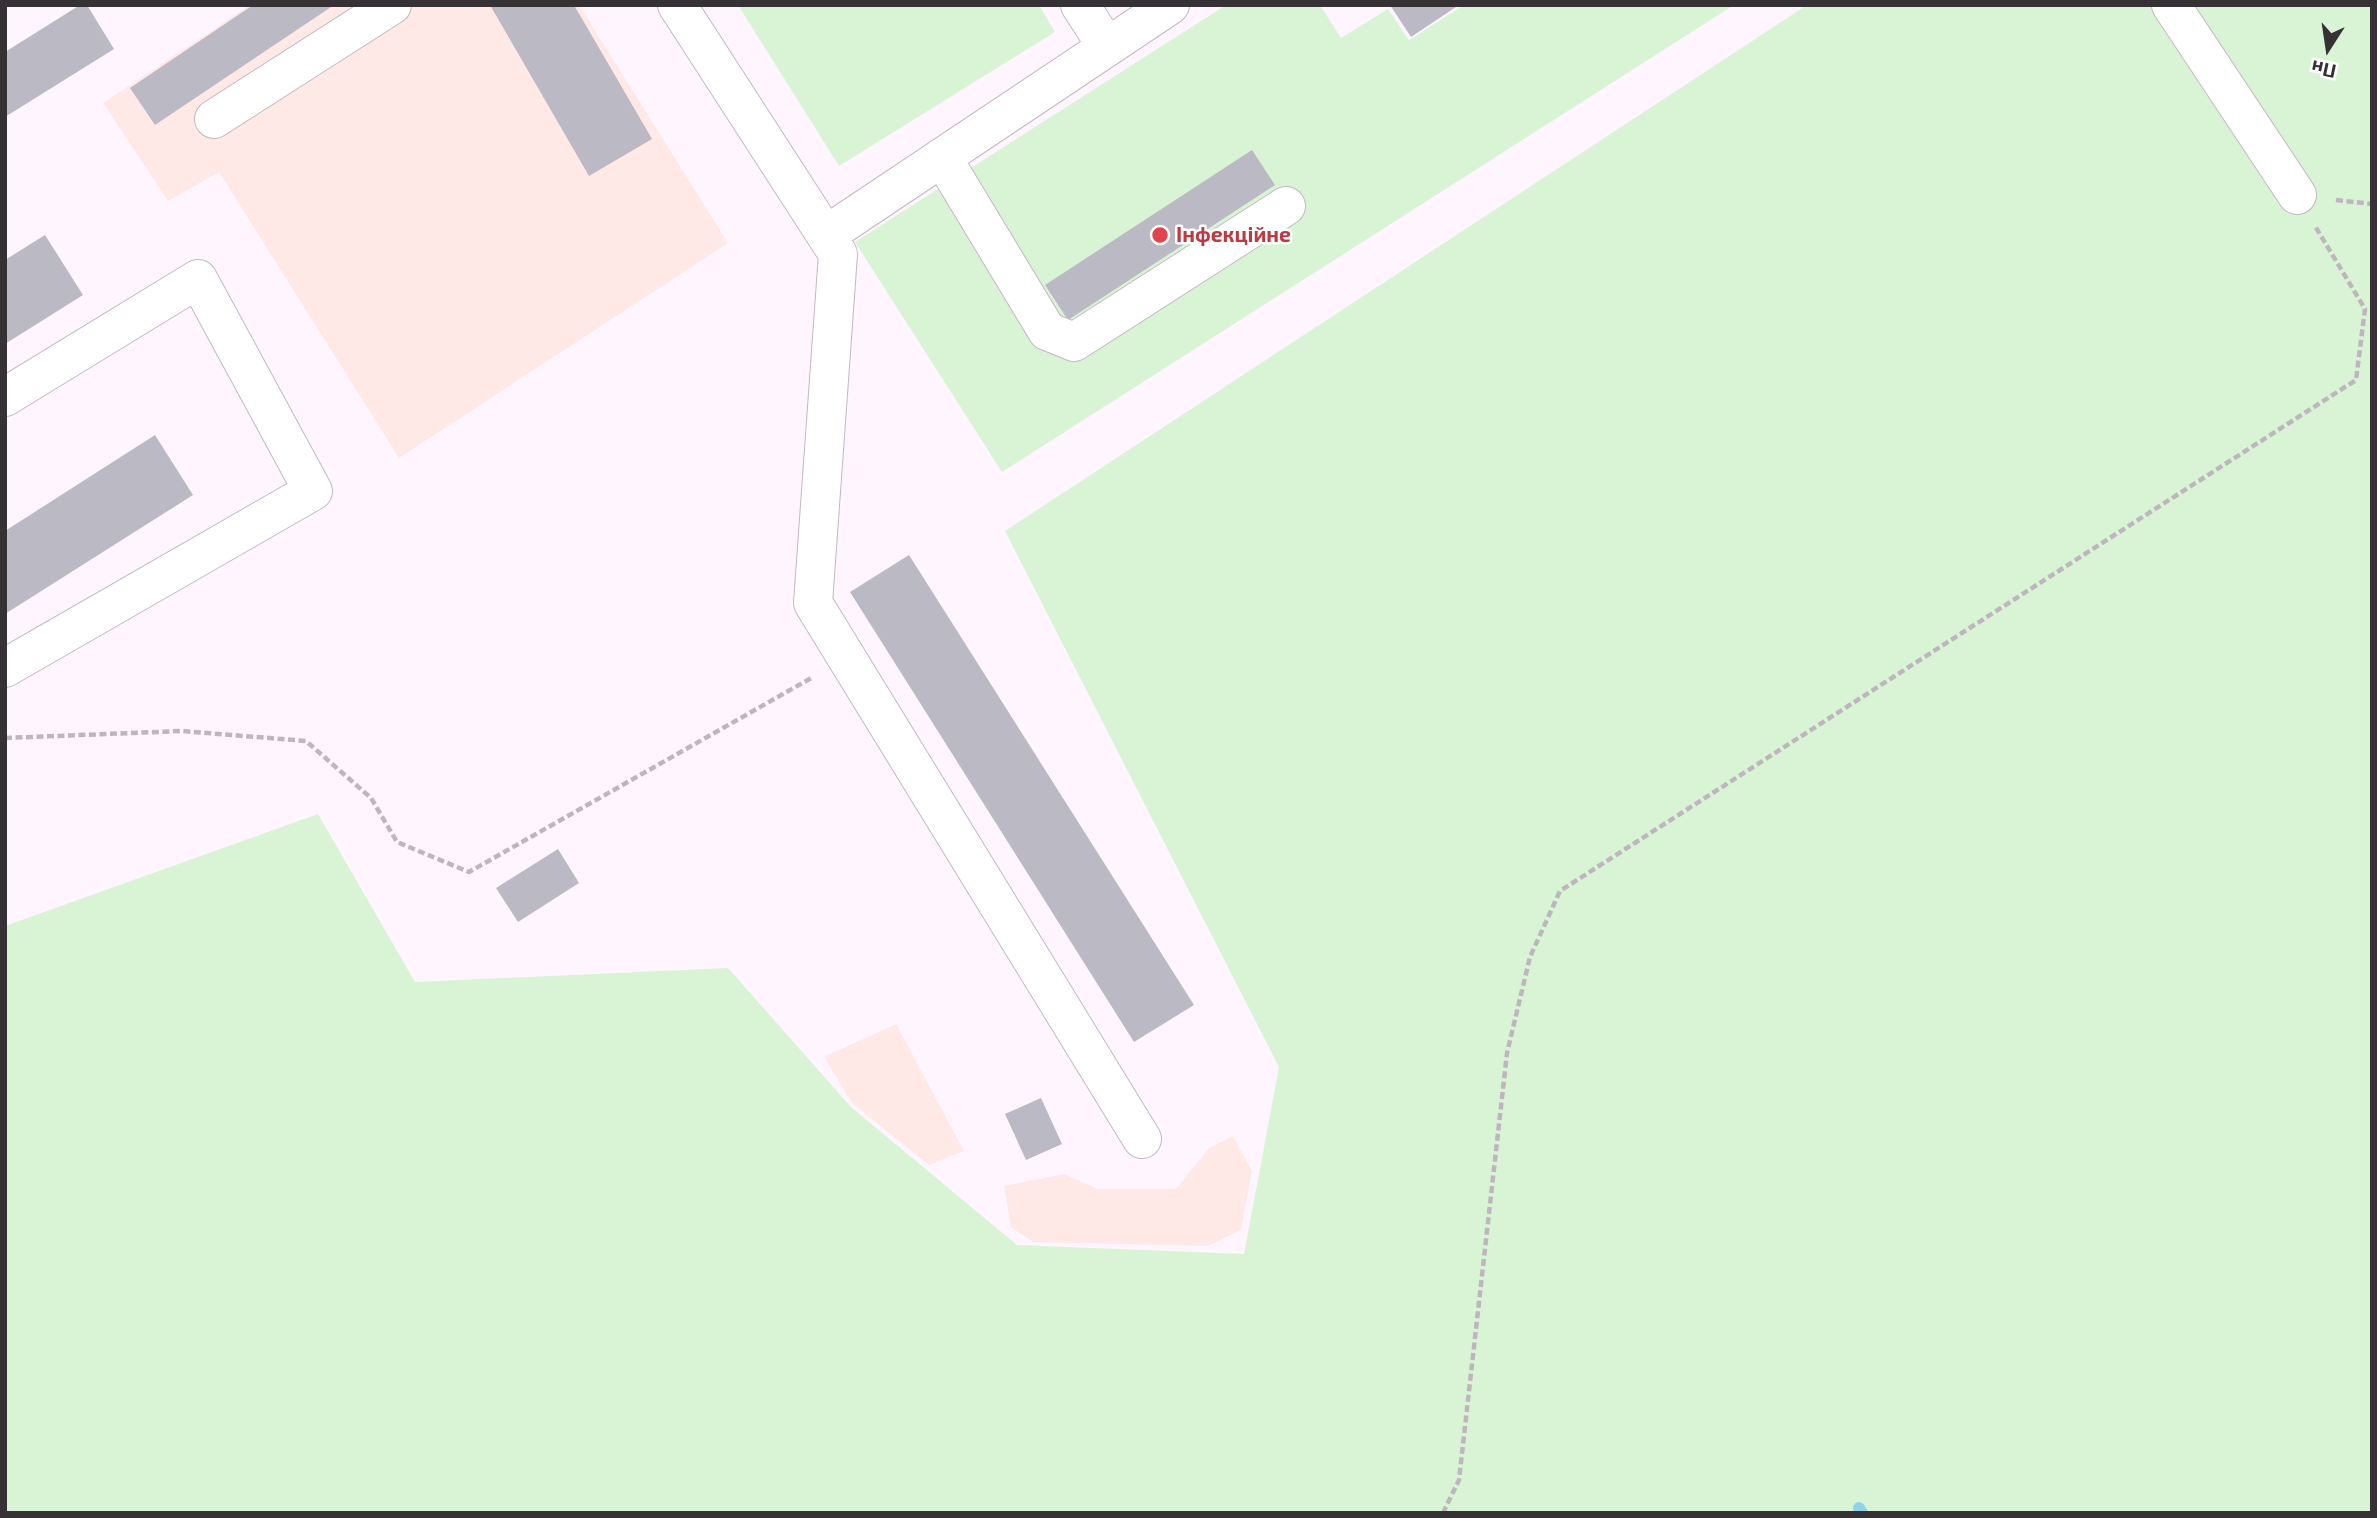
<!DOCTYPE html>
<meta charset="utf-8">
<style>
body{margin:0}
#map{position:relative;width:2377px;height:1518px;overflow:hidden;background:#fff5fe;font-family:"Exo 2",sans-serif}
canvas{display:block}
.frame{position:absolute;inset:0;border:7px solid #353135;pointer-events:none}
.north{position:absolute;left:2293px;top:14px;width:70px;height:70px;-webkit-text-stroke:5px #fff;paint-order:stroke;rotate:192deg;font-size:19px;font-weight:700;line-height:28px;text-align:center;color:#353135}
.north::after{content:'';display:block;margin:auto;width:24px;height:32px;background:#353135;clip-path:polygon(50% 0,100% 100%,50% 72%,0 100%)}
</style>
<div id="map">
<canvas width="2377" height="1518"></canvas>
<div class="frame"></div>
<div class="north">Пн</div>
</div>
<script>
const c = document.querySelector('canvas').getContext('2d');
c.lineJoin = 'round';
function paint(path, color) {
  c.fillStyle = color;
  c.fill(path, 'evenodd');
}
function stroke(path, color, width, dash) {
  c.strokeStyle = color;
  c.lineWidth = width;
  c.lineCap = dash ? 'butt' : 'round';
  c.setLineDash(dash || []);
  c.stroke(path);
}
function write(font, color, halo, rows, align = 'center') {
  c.font = font + ' "Exo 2",sans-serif';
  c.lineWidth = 5;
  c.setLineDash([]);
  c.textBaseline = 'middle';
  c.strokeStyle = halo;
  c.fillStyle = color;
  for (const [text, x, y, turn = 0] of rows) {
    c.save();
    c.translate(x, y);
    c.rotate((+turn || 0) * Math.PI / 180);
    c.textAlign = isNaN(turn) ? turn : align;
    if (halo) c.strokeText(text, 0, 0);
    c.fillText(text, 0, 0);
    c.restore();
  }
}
paint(new Path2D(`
 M 250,5 L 579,5 L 728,243 L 399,458 L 219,172 L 168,201 L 103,103 Z
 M 896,1024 L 964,1151 L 929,1165 L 852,1103 L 824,1057 Z
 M 1233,1136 L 1252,1171 L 1241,1230 L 1208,1246 L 1033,1242 L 1011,1227 L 1004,1186 L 1064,1174 L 1098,1189 L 1176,1189 L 1209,1148 Z`), '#ffe9e6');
paint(new Path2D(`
 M 738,5 L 1039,5 L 1055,32 L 839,166 Z
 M 1226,5 L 1320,5 L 1341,38 L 1388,9 L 1409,40 L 1464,5 L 1734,5 L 1002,472 L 855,242 Z
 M 1807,5 L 2372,5 L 2372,1513 L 5,1513 L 5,926 L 318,814 L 415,982 L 728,968 L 851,1107 L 1017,1245 L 1244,1254 L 1279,1067 L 1005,531 Z`), '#d8f4d5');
stroke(new Path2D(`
 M 1859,1508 L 1862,1513`), '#91d4e9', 12);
paint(new Path2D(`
 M 80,5 L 87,5 L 114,49 L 5,117 L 5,52 Z
 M 253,5 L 334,5 L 155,125 L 130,88 Z
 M 490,5 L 574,5 L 652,139 L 589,176 Z
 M 1390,5 L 1459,5 L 1411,37 Z
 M 1252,150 L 1275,185 L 1068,320 L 1045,285 Z
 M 45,235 L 83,295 L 5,344 L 5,260 Z
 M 155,435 L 193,495 L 5,614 L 5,531 Z
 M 909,555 L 1194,1005 L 1134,1042 L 850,592 Z
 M 558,849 L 579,883 L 518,922 L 496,888 Z
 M 1041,1098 L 1062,1144 L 1026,1160 L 1005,1114 Z`), '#bbb9c4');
const minor = new Path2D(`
 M 677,5 L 838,254 L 813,603 L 1142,1139
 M 1080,5 L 1107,47
 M 2171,5 L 2297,195
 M 214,119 L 392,5
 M 942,157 L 1047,331 L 1074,342 L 1286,206
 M 826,235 L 1170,5
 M 5,397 L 198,279 L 313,491 L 5,668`);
stroke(minor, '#c2b9c1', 40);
stroke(new Path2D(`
 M 2336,200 L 2372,204
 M 5,738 L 182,731 L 306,741 L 371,798 L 397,842 L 469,872 L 813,677
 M 1443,1513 L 1459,1480 L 1507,1053 L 1530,957 L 1560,891 L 2356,380 L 2365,309 L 2315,226`), '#beb6bd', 4.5, [7, 3.5]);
stroke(minor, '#fff', 38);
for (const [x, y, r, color] of [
 [1160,235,9,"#e0444e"]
]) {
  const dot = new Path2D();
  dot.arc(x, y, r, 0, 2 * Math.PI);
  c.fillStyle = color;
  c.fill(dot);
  stroke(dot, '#fff', 2.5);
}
write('bold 21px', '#be3a42', '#fff', [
 ["Інфекційне",1176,235]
], 'left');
</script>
